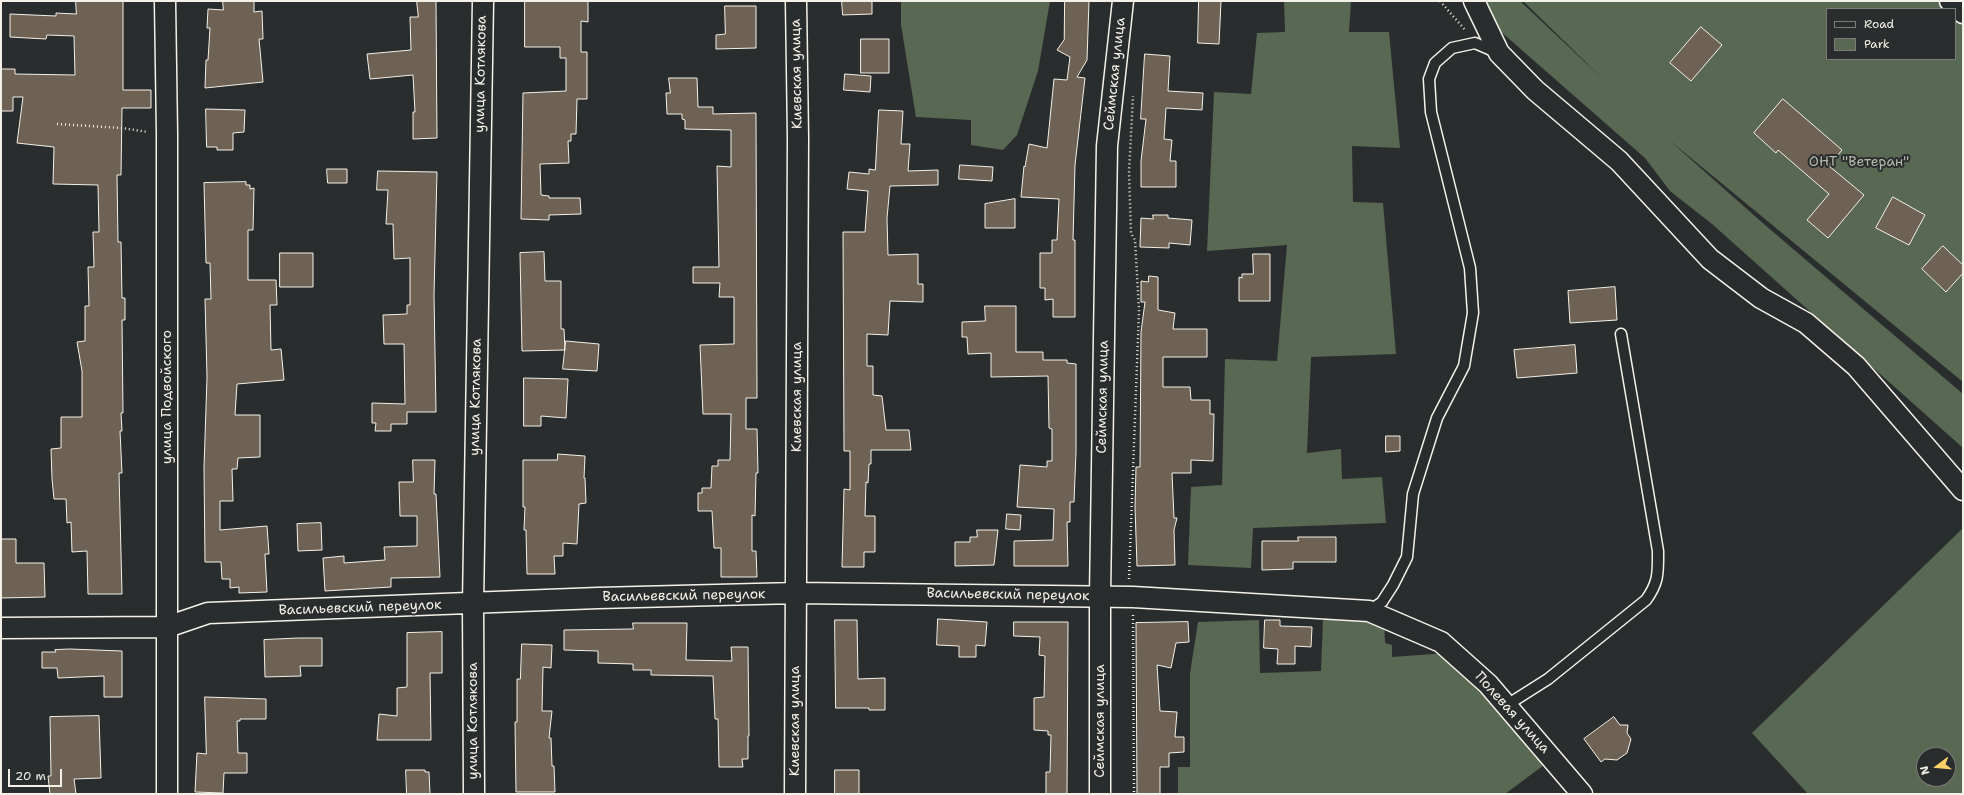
<!DOCTYPE html>
<meta charset="utf-8">
<style>
body{margin:0}
#map{position:relative;width:1964px;height:795px;overflow:hidden;background:#2a2d2e;font-family:"Shantell Sans",sans-serif}
canvas{display:block}
.frame{position:absolute;inset:0;border:2px solid #f4f1e8;pointer-events:none}
.legend{position:absolute;left:1826px;top:8px;width:130px;height:52px;box-sizing:border-box;background:#2a2d2e;border:1px solid #7b7b78;margin:0;padding:5px 7px;list-style:none;font-size:12px;color:#f4f1e8}
.legend li{display:flex;align-items:center;gap:8px;height:20px}
.legend b{width:20px;border:1px solid #7b7b78}
.north{position:absolute;left:1916px;top:747px;width:40px;height:40px;box-sizing:border-box;background:#2a2d2e;border:1px solid #7b7b78;border-radius:50%;rotate:254deg;font-size:11px;font-weight:700;line-height:16px;text-align:center;color:#f4f1e8}
.north::after{content:'';display:block;margin:auto;width:14px;height:18px;background:#ffd166;clip-path:polygon(50% 0,100% 100%,50% 72%,0 100%)}
.scale{position:absolute;left:8px;top:769px;width:54px;height:18px;box-sizing:border-box;border:2px solid #f4f1e8;border-top:0;padding-left:5px;font-size:12px;line-height:14px;white-space:nowrap;color:#f4f1e8;-webkit-text-stroke:3px #2a2d2e;paint-order:stroke}
</style>
<div id="map">
<canvas width="1964" height="795"></canvas>
<div class="frame"></div>
<ul class="legend">
<li><b style="height:5px;background:#2a2d2e"></b>Road</li>
<li><b style="height:11px;background:#586852"></b>Park</li>
</ul>
<div class="north">N</div>
<div class="scale">20 m</div>
</div>
<script>
const c = document.querySelector('canvas').getContext('2d');
c.lineJoin = 'round';
function paint(path, color) {
  c.fillStyle = color;
  c.fill(path, 'evenodd');
}
function stroke(path, color, width, dash) {
  c.strokeStyle = color;
  c.lineWidth = width;
  c.lineCap = dash ? 'butt' : 'round';
  c.setLineDash(dash || []);
  c.stroke(path);
}
function write(font, color, halo, rows, align = 'center') {
  c.font = font + ' "Shantell Sans",sans-serif';
  c.lineWidth = 4;
  c.setLineDash([]);
  c.textBaseline = 'middle';
  c.strokeStyle = halo;
  c.fillStyle = color;
  for (const [text, x, y, turn = 0] of rows) {
    c.save();
    c.translate(x, y);
    c.rotate((+turn || 0) * Math.PI / 180);
    c.textAlign = isNaN(turn) ? turn : align;
    if (halo) c.strokeText(text, 0, 0);
    c.fillText(text, 0, 0);
    c.restore();
  }
}
paint(new Path2D(`
 M 901,1 L 1050,1 L 1038,71 L 1017,135 L 1003,150 L 971,145 L 971,120 L 916,117 L 901,25 Z
 M 1284,1 L 1351,1 L 1349,32 L 1389,32 L 1400,148 L 1352,146 L 1353,202 L 1383,203 L 1396,354 L 1311,357 L 1307,453 L 1341,449 L 1342,479 L 1382,477 L 1386,523 L 1253,528 L 1251,568 L 1188,565 L 1191,487 L 1222,485 L 1225,359 L 1277,361 L 1287,245 L 1207,251 L 1214,92 L 1251,94 L 1257,33 L 1285,32 Z
 M 1482,1 L 1520,1 L 1604,80 L 1523,1 L 1963,1 L 1963,382 L 1669,140 L 1765,225 L 1963,394 L 1963,448 L 1712,224 L 1670,191 L 1645,158 L 1483,16 ZM 1827,9 L 1955,9 L 1955,59 L 1827,59 Z
 M 1963,528 L 1963,794 L 1808,794 L 1752,733 ZM 1924,755 L 1948,755 L 1948,779 L 1924,779 Z
 M 1259,620 L 1260,673 L 1321,671 L 1323,620 L 1384,620 L 1385,643 L 1392,645 L 1392,657 L 1447,653 L 1544,765 L 1505,794 L 1178,794 L 1178,767 L 1190,767 L 1190,673 L 1198,622 Z`), '#586852');
const building = new Path2D(`
 M 76,1 L 123,1 L 123,90 L 151,90 L 151,108 L 122,108 L 121,175 L 117,175 L 118,242 L 121,242 L 122,298 L 125,298 L 125,320 L 122,320 L 123,413 L 121,413 L 122,431 L 120,431 L 122,473 L 119,473 L 122,594 L 88,594 L 87,551 L 72,552 L 71,522 L 67,523 L 66,499 L 54,499 L 52,479 L 51,449 L 61,448 L 61,417 L 82,417 L 82,371 L 77,342 L 85,341 L 85,306 L 89,306 L 88,267 L 94,267 L 93,232 L 99,232 L 98,185 L 53,184 L 54,147 L 17,143 L 23,97 L 13,97 L 13,111 L 1,111 L 1,69 L 15,69 L 15,74 L 75,75 L 74,36 L 47,35 L 46,39 L 10,37 L 10,14 L 56,16 L 56,13 L 76,14 Z
 M 223,1 L 254,1 L 254,12 L 262,11 L 263,39 L 259,39 L 263,82 L 205,88 L 206,60 L 208,60 L 210,28 L 207,28 L 208,9 L 223,10 Z
 M 417,1 L 436,1 L 437,138 L 413,139 L 413,112 L 415,112 L 413,75 L 370,79 L 367,54 L 411,50 L 410,17 L 418,17 Z
 M 525,1 L 588,1 L 588,22 L 581,21 L 581,52 L 587,52 L 587,99 L 577,99 L 576,134 L 571,134 L 571,141 L 568,141 L 569,163 L 540,164 L 541,195 L 549,196 L 549,198 L 580,198 L 581,214 L 549,215 L 549,220 L 521,219 L 523,93 L 566,91 L 566,58 L 560,58 L 560,47 L 525,47 Z
 M 842,1 L 872,1 L 872,14 L 843,15 Z
 M 1065,1 L 1089,1 L 1087,60 L 1077,77 L 1085,78 L 1075,165 L 1073,240 L 1075,240 L 1075,317 L 1053,317 L 1053,299 L 1045,300 L 1045,288 L 1040,288 L 1040,253 L 1052,253 L 1052,240 L 1057,240 L 1059,199 L 1021,197 L 1024,166 L 1025,167 L 1029,144 L 1047,148 L 1054,79 L 1067,80 L 1070,57 L 1057,50 L 1064,40 Z
 M 1199,1 L 1221,1 L 1219,44 L 1198,43 Z
 M 725,6 L 756,6 L 756,48 L 716,49 L 716,35 L 725,34 Z
 M 1701,27 L 1722,45 L 1691,81 L 1670,63 Z
 M 861,39 L 889,39 L 889,73 L 861,73 Z
 M 1145,54 L 1170,56 L 1168,91 L 1203,93 L 1202,110 L 1166,108 L 1164,139 L 1172,140 L 1170,161 L 1176,161 L 1176,187 L 1141,187 L 1141,161 L 1146,119 L 1141,119 Z
 M 845,74 L 871,76 L 870,92 L 844,90 Z
 M 669,78 L 697,78 L 698,107 L 713,107 L 713,114 L 756,113 L 757,398 L 746,398 L 746,429 L 757,429 L 758,473 L 756,473 L 755,516 L 752,515 L 752,551 L 756,551 L 757,577 L 721,577 L 721,548 L 714,548 L 712,511 L 698,511 L 698,493 L 702,493 L 702,488 L 711,488 L 712,466 L 718,466 L 718,460 L 730,460 L 731,414 L 703,414 L 700,345 L 734,344 L 734,297 L 719,297 L 720,283 L 693,283 L 693,267 L 719,267 L 717,166 L 731,167 L 731,130 L 685,129 L 685,120 L 682,119 L 682,114 L 667,114 L 666,93 L 670,93 Z
 M 1783,99 L 1842,150 L 1829,166 L 1864,195 L 1828,238 L 1807,220 L 1829,194 L 1778,150 L 1776,153 L 1754,133 Z
 M 206,109 L 245,110 L 244,132 L 233,133 L 233,150 L 217,150 L 217,147 L 207,147 Z
 M 879,110 L 903,111 L 901,144 L 910,144 L 908,171 L 938,170 L 938,185 L 890,186 L 887,218 L 888,255 L 918,254 L 918,284 L 923,284 L 923,302 L 890,301 L 888,335 L 867,334 L 867,366 L 873,366 L 873,395 L 882,396 L 886,430 L 909,430 L 911,450 L 871,450 L 871,464 L 869,464 L 868,483 L 866,482 L 865,516 L 875,516 L 875,552 L 864,552 L 864,567 L 842,567 L 844,489 L 850,490 L 850,451 L 844,451 L 843,232 L 865,232 L 868,191 L 847,189 L 849,172 L 869,174 L 869,169 L 875,170 Z
 M 960,165 L 993,167 L 992,181 L 959,179 Z
 M 327,169 L 347,169 L 347,183 L 328,183 Z
 M 378,171 L 437,172 L 434,295 L 436,412 L 407,412 L 407,424 L 391,424 L 391,431 L 375,431 L 376,423 L 372,423 L 372,403 L 405,404 L 404,344 L 384,344 L 383,315 L 407,314 L 407,305 L 410,305 L 410,258 L 394,259 L 393,224 L 386,224 L 388,190 L 377,190 Z
 M 246,182 L 246,185 L 250,185 L 250,189 L 254,188 L 253,230 L 248,230 L 248,280 L 276,280 L 277,305 L 270,305 L 271,350 L 281,349 L 284,380 L 237,384 L 235,415 L 260,415 L 260,457 L 238,458 L 237,469 L 232,469 L 233,501 L 220,501 L 220,530 L 267,526 L 269,554 L 265,554 L 267,592 L 239,593 L 239,587 L 230,588 L 230,579 L 222,579 L 221,562 L 205,562 L 204,468 L 207,377 L 205,299 L 211,299 L 210,263 L 206,263 L 204,183 Z
 M 1893,197 L 1925,215 L 1909,245 L 1876,228 Z
 M 1015,199 L 1015,228 L 985,228 L 985,204 Z
 M 1153,215 L 1168,215 L 1168,218 L 1192,220 L 1190,245 L 1169,243 L 1169,248 L 1140,247 L 1141,218 L 1153,219 Z
 M 1943,246 L 1963,265 L 1963,273 L 1946,292 L 1922,269 Z
 M 544,252 L 545,281 L 561,281 L 561,329 L 564,329 L 565,350 L 522,351 L 520,253 Z
 M 280,253 L 313,253 L 313,287 L 280,287 Z
 M 1253,254 L 1270,254 L 1270,301 L 1239,301 L 1239,277 L 1242,278 L 1242,274 L 1253,274 Z
 M 1149,276 L 1158,277 L 1158,310 L 1175,313 L 1173,329 L 1207,329 L 1207,357 L 1163,357 L 1163,387 L 1190,387 L 1191,400 L 1210,400 L 1210,414 L 1214,414 L 1213,461 L 1191,460 L 1191,473 L 1172,473 L 1174,518 L 1177,518 L 1174,530 L 1175,565 L 1137,566 L 1135,507 L 1136,467 L 1140,467 L 1141,332 L 1145,302 L 1141,302 L 1141,281 L 1148,282 Z
 M 1615,287 L 1617,320 L 1570,323 L 1568,291 Z
 M 985,306 L 1016,306 L 1016,352 L 1043,352 L 1043,360 L 1067,360 L 1067,363 L 1076,364 L 1076,452 L 1074,502 L 1070,502 L 1070,522 L 1067,522 L 1068,566 L 1014,566 L 1014,541 L 1053,540 L 1054,509 L 1017,507 L 1020,465 L 1047,467 L 1047,461 L 1052,461 L 1052,429 L 1049,428 L 1048,376 L 991,377 L 991,353 L 968,354 L 967,337 L 962,337 L 962,322 L 985,321 Z
 M 566,341 L 599,344 L 597,371 L 563,369 Z
 M 1575,345 L 1577,373 L 1517,378 L 1514,350 Z
 M 524,378 L 568,379 L 566,418 L 541,416 L 541,426 L 524,426 Z
 M 1386,436 L 1400,436 L 1400,451 L 1386,452 Z
 M 558,454 L 585,456 L 584,478 L 585,478 L 586,503 L 579,504 L 577,544 L 563,543 L 563,556 L 554,556 L 555,574 L 527,574 L 526,530 L 524,530 L 525,507 L 523,507 L 523,460 L 557,460 Z
 M 413,460 L 435,460 L 434,494 L 436,494 L 440,577 L 391,578 L 391,587 L 325,591 L 323,558 L 344,556 L 344,563 L 385,560 L 384,547 L 417,546 L 417,516 L 400,516 L 399,482 L 413,482 Z
 M 1007,514 L 1021,515 L 1020,530 L 1006,529 Z
 M 321,523 L 322,550 L 298,551 L 297,524 Z
 M 977,530 L 998,530 L 994,565 L 955,566 L 955,542 L 970,542 L 970,537 L 977,537 Z
 M 1298,537 L 1336,537 L 1336,562 L 1293,562 L 1293,569 L 1262,570 L 1262,541 L 1298,541 Z
 M 1,539 L 16,539 L 16,563 L 44,563 L 45,597 L 1,598 Z
 M 938,619 L 987,622 L 985,646 L 976,645 L 976,657 L 959,657 L 959,646 L 937,645 Z
 M 835,620 L 857,620 L 858,679 L 885,678 L 885,710 L 869,710 L 869,708 L 836,708 Z
 M 1265,620 L 1280,620 L 1280,626 L 1312,627 L 1311,647 L 1295,646 L 1295,664 L 1277,664 L 1278,649 L 1264,648 Z
 M 1014,622 L 1068,622 L 1067,794 L 1046,794 L 1046,772 L 1050,772 L 1051,735 L 1048,735 L 1048,731 L 1034,730 L 1034,698 L 1044,697 L 1045,656 L 1039,655 L 1040,637 L 1014,636 Z
 M 1188,622 L 1189,642 L 1176,643 L 1171,668 L 1157,665 L 1160,711 L 1177,712 L 1175,737 L 1184,737 L 1184,752 L 1169,753 L 1169,767 L 1160,767 L 1160,794 L 1137,794 L 1136,623 Z
 M 633,623 L 687,623 L 686,660 L 732,661 L 731,647 L 748,647 L 749,736 L 748,736 L 748,759 L 742,759 L 743,767 L 719,767 L 718,719 L 715,719 L 713,676 L 651,675 L 651,670 L 633,670 L 633,664 L 598,663 L 598,651 L 564,650 L 564,630 L 633,629 Z
 M 442,632 L 442,673 L 430,673 L 431,740 L 377,740 L 379,714 L 397,716 L 397,688 L 407,687 L 407,633 Z
 M 298,638 L 322,638 L 322,666 L 300,666 L 301,676 L 265,677 L 264,640 Z
 M 522,644 L 552,645 L 551,668 L 543,667 L 542,711 L 552,711 L 549,738 L 551,738 L 552,766 L 554,766 L 555,792 L 516,792 L 515,722 L 517,722 L 517,679 L 520,679 Z
 M 70,649 L 122,651 L 122,697 L 104,697 L 104,676 L 58,678 L 57,668 L 42,668 L 42,652 L 56,652 L 55,650 Z
 M 205,697 L 266,699 L 266,719 L 240,719 L 240,721 L 237,721 L 238,753 L 247,753 L 247,773 L 224,773 L 223,793 L 195,792 L 197,753 L 206,754 Z
 M 99,716 L 101,778 L 74,779 L 76,794 L 50,794 L 48,776 L 51,776 L 50,717 Z
 M 1614,717 L 1620,725 L 1628,725 L 1627,733 L 1631,739 L 1627,753 L 1617,760 L 1605,759 L 1601,762 L 1584,739 Z
 M 406,770 L 425,770 L 425,772 L 429,772 L 430,794 L 407,794 Z
 M 835,770 L 859,770 L 859,794 L 835,794 Z`);
paint(building, '#6e6254');
stroke(building, '#f4f1e8', 1);
const lane = new Path2D(`
 M 1369,611 L 1382,602 L 1393,585 L 1407,557 L 1413,494 L 1437,418 L 1464,366 L 1473,313 L 1470,268 L 1431,112 L 1429,79 L 1435,63 L 1452,48 L 1475,43 L 1498,53
 M 1507,705 L 1548,679 L 1646,600 C 1659,582 1658,573 1658,551 L 1621,334`);
const street = new Path2D(`
 M 165,1 L 167,134 L 167,794
 M 1474,1 L 1499,53 L 1535,90 L 1619,161 L 1710,259 L 1761,298 L 1806,323 L 1856,366 L 1963,490
 M 1950,1 L 1963,13
 M 1,628 L 167,627 L 208,613 L 598,598 L 796,593 L 1133,597 L 1369,611 L 1441,642 L 1488,684 L 1582,794
 M 474,794 L 473,604 L 483,1
 M 795,794 L 798,138 L 796,1
 M 1100,794 L 1100,596 L 1107,146 L 1123,1`);
stroke(lane, '#f4f1e8', 13);
stroke(street, '#f4f1e8', 23);
stroke(new Path2D(`
 M 1440,1 L 1466,31
 M 57,124 L 122,128 L 148,132
 M 1129,579 L 1139,310 L 1135,240 L 1131,233 L 1129,173 L 1133,96
 M 1133,615 L 1134,794`), '#f4f1e8', 2.5, [1, 3]);
stroke(lane, '#2a2d2e', 10);
stroke(street, '#2a2d2e', 20);
write('14px', '#f4f1e8', '#2a2d2e', [
 ["улица Котлякова",481,74,-89],
 ["Киевская улица",797,74,-91],
 ["Сеймская улица",1115,74,-84],
 ["улица Подвойского",167,397,-90],
 ["улица Котлякова",476,397,-89],
 ["Киевская улица",797,397,-90],
 ["Сеймская улица",1103,397,-89],
 ["Васильевский переулок",1008,595,1],
 ["Васильевский переулок",684,596,-1],
 ["Васильевский переулок",360,608,-2],
 ["Полевая улица",1512,713,48],
 ["улица Котлякова",473,721,-90],
 ["Киевская улица",795,721,-90],
 ["Сеймская улица",1100,721,-90]
]);
write('14px', '#b6baac', '#2a2d2e', [
 ["ОНТ \"Ветеран\"",1859,162]
]);
</script>
